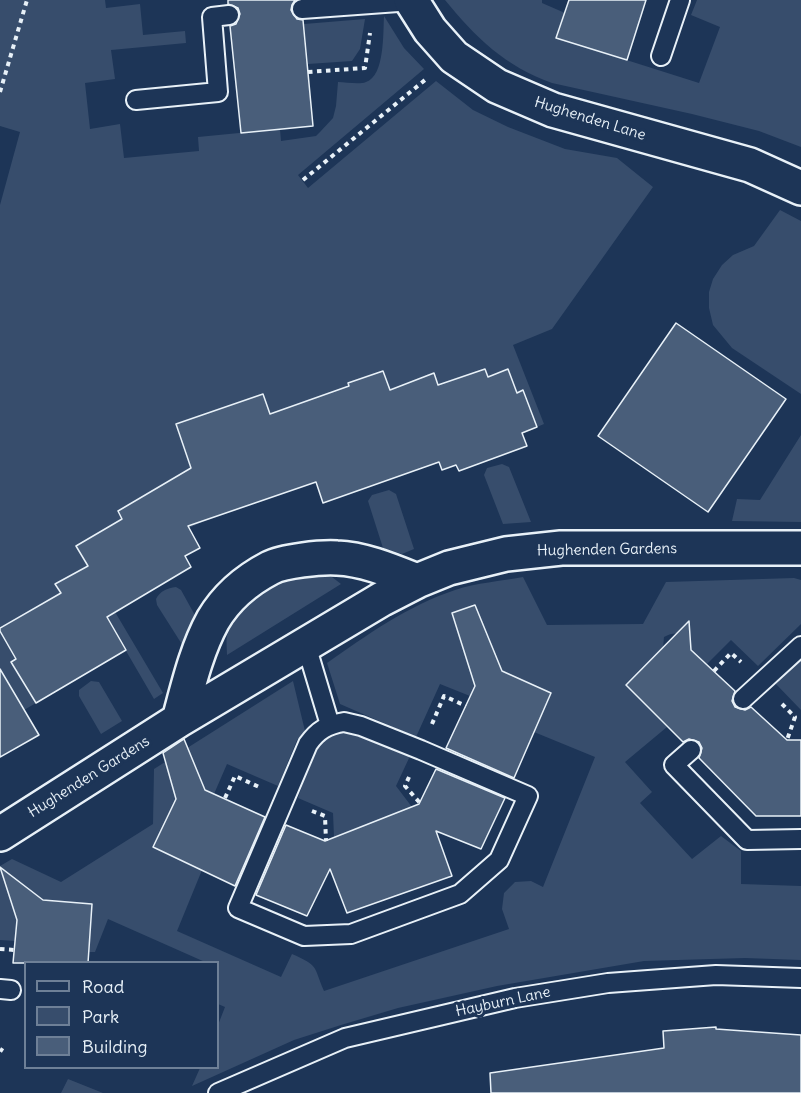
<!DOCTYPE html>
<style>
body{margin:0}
#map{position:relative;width:801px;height:1093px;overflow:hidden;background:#1d3557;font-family:Delius,sans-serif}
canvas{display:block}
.legend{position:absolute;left:24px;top:961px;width:195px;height:108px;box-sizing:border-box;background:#1d3557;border:2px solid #6e8097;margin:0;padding:8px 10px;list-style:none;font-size:18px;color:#e8f1f8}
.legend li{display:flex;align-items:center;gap:12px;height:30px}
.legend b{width:30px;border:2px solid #6e8097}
</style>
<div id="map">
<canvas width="801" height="1093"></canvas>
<ul class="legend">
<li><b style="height:8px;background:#1d3557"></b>Road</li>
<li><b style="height:16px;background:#374d6c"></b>Park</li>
<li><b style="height:16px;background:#495e7a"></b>Building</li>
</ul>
</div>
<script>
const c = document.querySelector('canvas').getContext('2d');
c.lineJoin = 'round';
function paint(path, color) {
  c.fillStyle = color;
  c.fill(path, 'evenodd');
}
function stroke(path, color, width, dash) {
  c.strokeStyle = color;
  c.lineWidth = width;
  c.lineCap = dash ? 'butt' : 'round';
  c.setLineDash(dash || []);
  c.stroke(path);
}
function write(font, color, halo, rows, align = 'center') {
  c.font = font + ' Delius,sans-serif';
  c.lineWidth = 6;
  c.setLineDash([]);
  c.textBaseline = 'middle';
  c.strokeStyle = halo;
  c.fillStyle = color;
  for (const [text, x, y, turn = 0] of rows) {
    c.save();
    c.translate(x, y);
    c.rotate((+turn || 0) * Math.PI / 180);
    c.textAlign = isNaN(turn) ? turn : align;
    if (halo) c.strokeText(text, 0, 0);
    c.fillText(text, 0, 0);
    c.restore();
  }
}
paint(new Path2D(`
 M 0,0 L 105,0 L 106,8 L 140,4 L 143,35 L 185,31 L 186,43 L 111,50 L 115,79 L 85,83 L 90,129 L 120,124 L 124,158 L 199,151 L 198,137 L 280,129 L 281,141 L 316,136 L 320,132 L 333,118 L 336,106 L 338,82 C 346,82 359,85 366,82 C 385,76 383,32 384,16 L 404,48 L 424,69 L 298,175 L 308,188 L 436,81 L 473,110 L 508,127 L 565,149 L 617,158 L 653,187 L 552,329 L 513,345 L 544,424 L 537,427 L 524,390 L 517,393 L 508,369 L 488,377 L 485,369 L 438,385 L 434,374 L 432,464 L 425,467 L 408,421 L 324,395 L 289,407 L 313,476 L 204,433 L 198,416 L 176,424 L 193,475 L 187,478 L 202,522 L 189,528 L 181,515 L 174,518 L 157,488 L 118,510 L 122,519 L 76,546 L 163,693 L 154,699 L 101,608 L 56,584 L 61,593 L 0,628 L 0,205 L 20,132 L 0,126 Z
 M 445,0 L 542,0 L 542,3 L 565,13 L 557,38 L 699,83 L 720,27 L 691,15 L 697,0 L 801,0 L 801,147 L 759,131 L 692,114 L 552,83 C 506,67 475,37 445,0 Z
 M 365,19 L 360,49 L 352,61 L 308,64 L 304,24 Z
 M 780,210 L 801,221 L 801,394 L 732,348 L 713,325 L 709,308 L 709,292 L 713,279 L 722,265 L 733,255 L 754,246 Z
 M 801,435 L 801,522 L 732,521 L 737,499 L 760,500 Z
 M 502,464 L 509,467 L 531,522 L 503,524 L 484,475 L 487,468 Z
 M 389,490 L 396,494 L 414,549 L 402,554 L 383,548 L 368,501 L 372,495 Z
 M 318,574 L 332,577 L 341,584 L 227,655 C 227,649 226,641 227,636 C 233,615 255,596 273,585 C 287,578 303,576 318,574 Z
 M 523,577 L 547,625 L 643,624 L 666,582 L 794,578 L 801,580 L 801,624 L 758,666 L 731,640 L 706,665 L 691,650 C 690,635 678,629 664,637 L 663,647 L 626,685 L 667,727 L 625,762 L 652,792 L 640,803 L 692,859 L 721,836 L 741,851 L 741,884 L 801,886 L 801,960 L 745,958 L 644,961 L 497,986 L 398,1008 L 341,1025 L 294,1040 L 192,1086 L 200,1068 L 218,1068 L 218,1025 L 225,1007 L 218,1004 L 218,962 L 205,962 L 108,919 L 95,952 L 88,952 L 92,904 L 43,900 L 35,894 L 23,894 L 17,920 L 15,941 L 0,940 L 0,866 L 12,859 L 61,882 L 153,824 L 154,769 L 293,681 L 305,731 L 297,740 L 278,786 L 227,764 L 214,794 L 205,790 L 202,781 L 191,777 L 180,781 L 173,790 L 176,799 L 153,847 L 202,870 L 177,931 L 281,977 L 292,954 C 319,966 313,965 324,991 L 509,929 L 502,909 L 504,893 L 515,882 L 531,881 L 543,887 L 595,757 L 534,732 L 551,693 L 502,671 L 499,664 L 476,664 L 472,676 L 475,686 L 470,696 L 440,684 L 416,737 L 340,704 L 327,663 C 367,635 407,606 455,590 C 476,583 501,581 523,577 Z
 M 176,587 L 181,590 L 197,619 L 183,646 L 157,605 L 156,599 C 160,591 167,588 176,587 Z
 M 0,631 L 16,659 L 11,663 L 36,703 L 24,710 L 13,691 L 0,698 Z
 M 801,658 L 801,710 L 775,683 Z
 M 91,681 L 99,682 L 122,721 L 101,734 L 79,696 L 79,690 Z
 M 348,730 L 363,733 L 410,756 L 396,786 L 412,807 L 334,837 L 333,813 L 298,798 C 305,780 314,739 334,732 C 338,730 344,730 348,730 Z
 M 68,1079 L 103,1093 L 61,1093 Z`), '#374d6c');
const building = new Path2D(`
 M 228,0 L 295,0 L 292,5 L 291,10 L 297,19 L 303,20 L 313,126 L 241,133 L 230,26 L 236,24 L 240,14 L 238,8 L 228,4 Z
 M 569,0 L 646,0 L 627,60 L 556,38 Z
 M 676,323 L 786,399 L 708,512 L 598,436 Z
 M 485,369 L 488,377 L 508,369 L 517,393 L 523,390 L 537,427 L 522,433 L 527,446 L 459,471 L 456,465 L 442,470 L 439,462 L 323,503 L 316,482 L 188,526 L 200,548 L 185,556 L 191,567 L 107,617 L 126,650 L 36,703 L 11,662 L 16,659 L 0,631 L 0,628 L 61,593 L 55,584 L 88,566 L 76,546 L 122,519 L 118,511 L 191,468 L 176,424 L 263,394 L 270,414 L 349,386 L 348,383 L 383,371 L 390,390 L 434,373 L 438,385 Z
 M 475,605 L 502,671 L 551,693 L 514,778 L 446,748 L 475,686 L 452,613 Z
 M 689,621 L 691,650 L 735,691 L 732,701 L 735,707 L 745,710 L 751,707 L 787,740 L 801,740 L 801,816 L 756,816 L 699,758 L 702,748 L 699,742 L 689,739 L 683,742 L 626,685 Z
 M 0,669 L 39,735 L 0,757 Z
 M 184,739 L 205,790 L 265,817 L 235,886 L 153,847 L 176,799 L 163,753 Z
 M 436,769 L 505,798 L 481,849 L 436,831 L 452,876 L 347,913 L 330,869 L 307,916 L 256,895 L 286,825 L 325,841 L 419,804 Z
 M 0,867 L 43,900 L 92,904 L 88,963 L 13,963 L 17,920 Z
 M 716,1027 L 716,1029 L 801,1035 L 801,1093 L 491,1093 L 490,1073 L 664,1048 L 663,1031 Z`);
paint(building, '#495e7a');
stroke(building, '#e8f1f8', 1.5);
const service = new Path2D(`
 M 302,9 L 412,1
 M 661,56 L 680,0
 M 136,100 L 218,92 L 212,17 L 229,15
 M 306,645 L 330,725
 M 743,699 L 801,646
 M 344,722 L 361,726 L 421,750 L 528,796 L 499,860 L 460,894 L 351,934 L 304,936 L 238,908 L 308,744 C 318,730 327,725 344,722 Z
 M 691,750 L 674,765 L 747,840 L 801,839
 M 0,989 L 11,990
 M 218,1093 L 345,1038 L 515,998 L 608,983 L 716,975 L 801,978`);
const minor = new Path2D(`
 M 411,0 L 430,30 L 454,57 L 497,86 L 553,110 L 750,165 L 801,188
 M 179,720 C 188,687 196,651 213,620 C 226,598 247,580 270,568 C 283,561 321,557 337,558 C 364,559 392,571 417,581
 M 0,834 L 179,720 L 382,599 L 417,581 L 449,568 L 506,554 L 561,548 L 801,548`);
stroke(service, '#e8f1f8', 22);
stroke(minor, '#e8f1f8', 38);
stroke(new Path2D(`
 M 308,72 L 365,68 L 370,33
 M 0,92 L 27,0
 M 303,180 L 425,80
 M 714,671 L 731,653 L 741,662
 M 782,704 L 795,717 L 787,740
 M 432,724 L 444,696 L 466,706
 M 409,777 L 405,786 L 420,803
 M 225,798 L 235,776 L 259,787
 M 312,811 L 325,816 L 326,841
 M 0,949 L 15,950
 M 0,1049 L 3,1051`), '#e8f1f8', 4, [4.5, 4.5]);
stroke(service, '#1d3557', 18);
stroke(minor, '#1d3557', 33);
write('15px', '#e8f1f8', '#1d3557', [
 ["Hughenden Lane",590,119,17],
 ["Hughenden Gardens",607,550,-1],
 ["Hughenden Gardens",89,777,-32],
 ["Hayburn Lane",503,1002,-12]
]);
</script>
